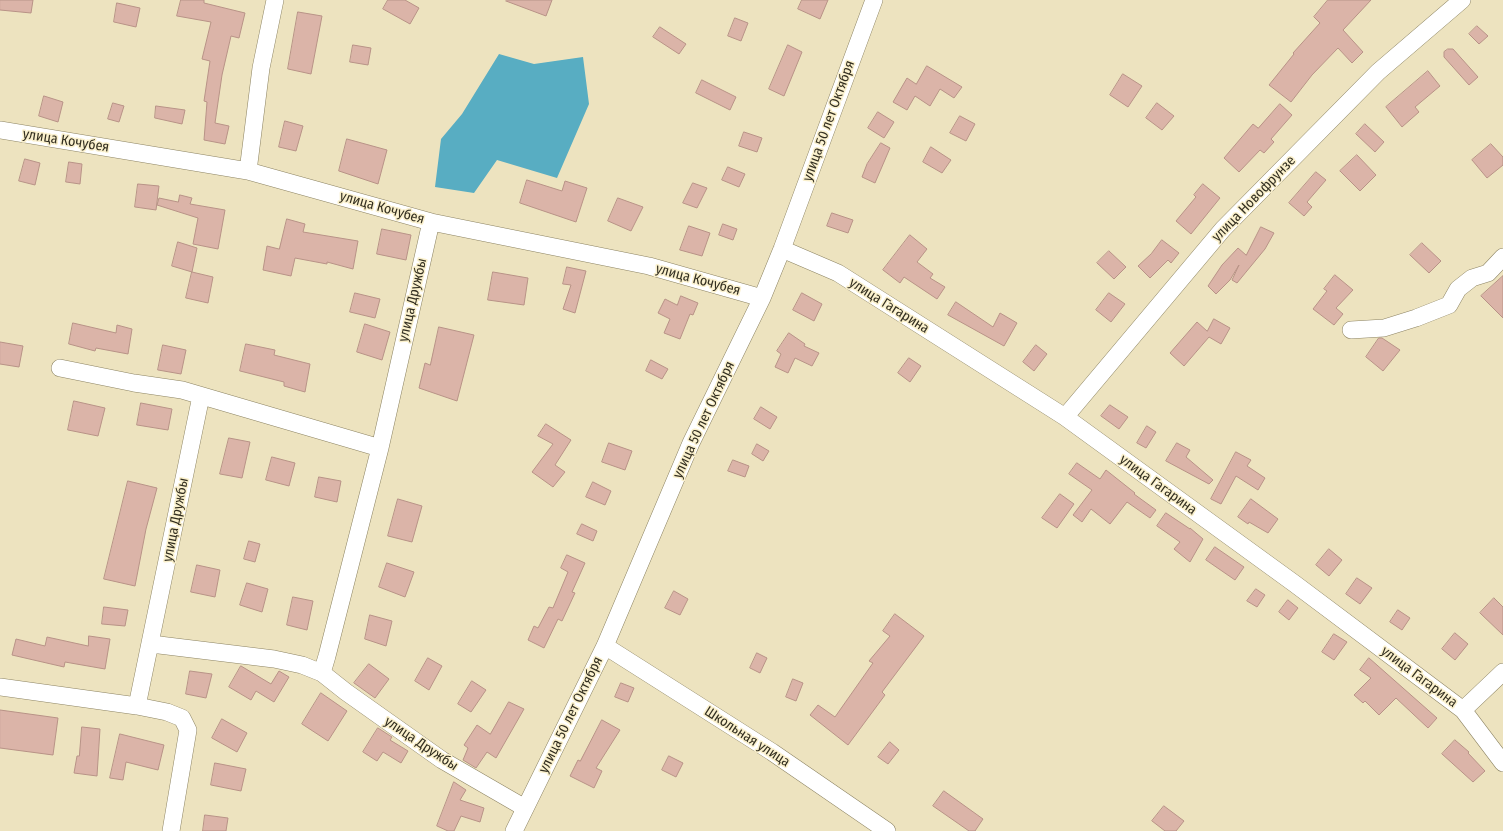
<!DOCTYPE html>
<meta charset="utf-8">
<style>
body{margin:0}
canvas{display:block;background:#ede3bf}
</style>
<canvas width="1503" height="831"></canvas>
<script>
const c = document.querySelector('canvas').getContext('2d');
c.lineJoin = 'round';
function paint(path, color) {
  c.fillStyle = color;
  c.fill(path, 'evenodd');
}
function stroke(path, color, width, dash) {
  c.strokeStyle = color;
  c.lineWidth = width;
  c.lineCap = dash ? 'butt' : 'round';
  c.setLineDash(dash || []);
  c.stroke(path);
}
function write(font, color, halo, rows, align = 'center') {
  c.font = font + ' "Fira Sans Condensed",sans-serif';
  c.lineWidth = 3;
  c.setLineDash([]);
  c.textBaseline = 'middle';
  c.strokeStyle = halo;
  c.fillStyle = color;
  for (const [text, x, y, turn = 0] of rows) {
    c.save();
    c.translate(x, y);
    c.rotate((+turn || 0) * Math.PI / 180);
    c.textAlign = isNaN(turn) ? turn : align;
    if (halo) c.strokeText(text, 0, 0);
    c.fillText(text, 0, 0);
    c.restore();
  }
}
paint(new Path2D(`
 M 499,54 L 534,64 L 583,57 L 589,104 L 557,178 L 497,160 L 474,193 L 435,187 L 441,139 L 462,114 Z`), '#58adc2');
const building = new Path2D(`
 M 0,0 L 33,0 L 31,13 L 0,10 Z
 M 181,0 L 204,0 L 204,3 L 245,13 L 239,38 L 231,36 L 222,75 L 215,123 L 229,126 L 225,144 L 204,140 L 207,102 L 204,101 L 210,61 L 202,59 L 211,22 L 177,16 Z
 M 388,0 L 405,0 L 419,8 L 410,24 L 383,9 Z
 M 507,0 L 552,0 L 546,16 L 506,1 Z
 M 802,0 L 828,0 L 820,19 L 798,9 Z
 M 1328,0 L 1371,0 L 1343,30 L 1363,52 L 1352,63 L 1338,48 L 1312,75 L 1291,102 L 1269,85 L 1294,54 L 1293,53 L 1320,23 L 1314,17 Z
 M 117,3 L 140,8 L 136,27 L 114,22 Z
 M 298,12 L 322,16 L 311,74 L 288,69 Z
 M 735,18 L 748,23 L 741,41 L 728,36 Z
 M 1477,26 L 1488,36 L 1479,44 L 1469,34 Z
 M 660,27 L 686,44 L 679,54 L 653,37 Z
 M 353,45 L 371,48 L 368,65 L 350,62 Z
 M 788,45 L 802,52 L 784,96 L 769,89 Z
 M 1448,49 L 1453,49 L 1478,77 L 1469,85 L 1444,57 L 1444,52 Z
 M 927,66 L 962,87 L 954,98 L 940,89 L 930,106 L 915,96 L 907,110 L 893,102 L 907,78 L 916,84 Z
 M 1428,71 L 1440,86 L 1415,107 L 1419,112 L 1402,127 L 1386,107 Z
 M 1123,74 L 1142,86 L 1128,107 L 1110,95 Z
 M 702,80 L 736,97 L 730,110 L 696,93 Z
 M 44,96 L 63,102 L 58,122 L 39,116 Z
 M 113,103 L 124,106 L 119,122 L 108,119 Z
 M 1157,103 L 1174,116 L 1162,130 L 1146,118 Z
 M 1280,104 L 1292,115 L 1271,139 L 1274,142 L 1264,153 L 1260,150 L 1239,172 L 1224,158 L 1253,124 L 1258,128 Z
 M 156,106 L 185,110 L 182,124 L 155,118 Z
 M 878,112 L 894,122 L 884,138 L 868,128 Z
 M 960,116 L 975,124 L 966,141 L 950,133 Z
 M 285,121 L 303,126 L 296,151 L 279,147 Z
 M 1365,124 L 1384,142 L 1375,152 L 1356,134 Z
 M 744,132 L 762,138 L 757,152 L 739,146 Z
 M 347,139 L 387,150 L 378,184 L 339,171 Z
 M 881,143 L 890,148 L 875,183 L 862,177 L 867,164 Z
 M 1491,144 L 1503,157 L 1503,165 L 1487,178 L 1472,160 Z
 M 931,147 L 951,160 L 942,173 L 923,162 Z
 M 1357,155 L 1376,175 L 1360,191 L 1340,171 Z
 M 25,159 L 40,163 L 35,185 L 19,181 Z
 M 69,162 L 82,164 L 80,184 L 66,182 Z
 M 728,167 L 745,174 L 739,187 L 722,180 Z
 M 1316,172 L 1326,180 L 1307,202 L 1312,207 L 1304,216 L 1289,203 Z
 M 527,180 L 562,191 L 565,181 L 587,188 L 576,222 L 520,203 Z
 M 693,183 L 707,188 L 697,208 L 683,203 Z
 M 138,184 L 159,186 L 156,210 L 135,207 Z
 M 1203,184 L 1220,198 L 1191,234 L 1176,221 L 1196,197 L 1194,195 Z
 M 180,195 L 192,198 L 190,204 L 225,210 L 218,249 L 193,244 L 198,218 L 157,205 L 159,198 L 178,202 Z
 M 618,198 L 643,207 L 631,231 L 608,221 Z
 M 832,213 L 853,220 L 848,233 L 827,226 Z
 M 287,219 L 305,224 L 303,232 L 358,241 L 353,269 L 327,262 L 327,264 L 295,258 L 291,276 L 263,270 L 267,246 L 279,249 Z
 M 723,224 L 737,229 L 733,240 L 719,235 Z
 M 689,226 L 710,233 L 702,256 L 680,250 Z
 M 1261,227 L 1274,233 L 1265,249 L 1237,283 L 1232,280 L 1239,265 L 1230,280 L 1216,294 L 1208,286 L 1222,265 L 1238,248 L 1246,255 Z
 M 382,229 L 411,235 L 406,260 L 377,254 Z
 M 910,235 L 927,249 L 917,262 L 933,274 L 930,278 L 945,287 L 937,299 L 904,277 L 900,283 L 883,270 Z
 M 1162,240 L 1179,253 L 1171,263 L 1168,260 L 1150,278 L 1138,266 L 1151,254 Z
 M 178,242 L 197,248 L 192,272 L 172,266 Z
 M 1422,243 L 1441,261 L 1429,273 L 1410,255 Z
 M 1109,251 L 1126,267 L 1114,279 L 1097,263 Z
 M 567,267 L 586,271 L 575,313 L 563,309 L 571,285 L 563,284 Z
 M 192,272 L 213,277 L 208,303 L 186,298 Z
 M 493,272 L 528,278 L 524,305 L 488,300 Z
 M 1335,275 L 1353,290 L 1336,308 L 1343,314 L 1334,325 L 1313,309 L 1327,291 L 1324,289 Z
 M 1503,276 L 1503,318 L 1481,296 Z
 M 355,293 L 380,299 L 375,318 L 350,312 Z
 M 802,293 L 822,304 L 814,321 L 793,310 Z
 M 1109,293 L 1125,304 L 1111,322 L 1096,310 Z
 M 681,296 L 698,303 L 693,315 L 690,314 L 680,339 L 664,333 L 670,319 L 658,313 L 665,299 L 677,305 Z
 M 956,302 L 993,327 L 1000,313 L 1017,323 L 1004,346 L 948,315 Z
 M 1214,319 L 1230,328 L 1221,344 L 1209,337 L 1184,366 L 1170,353 L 1197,322 L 1207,331 Z
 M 73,323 L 116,333 L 117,325 L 132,329 L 128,354 L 96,348 L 95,351 L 69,344 Z
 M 365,324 L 390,332 L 382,360 L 357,352 Z
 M 439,327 L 474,335 L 457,401 L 419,388 L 425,363 L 430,365 Z
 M 789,333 L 805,344 L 804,346 L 819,353 L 812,366 L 795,358 L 788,373 L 775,367 L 781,354 L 777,351 Z
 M 1379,338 L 1382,338 L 1400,350 L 1383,371 L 1366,357 Z
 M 0,342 L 23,346 L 19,367 L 0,364 Z
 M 246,344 L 275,350 L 274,355 L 310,364 L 305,392 L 284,386 L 284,382 L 240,371 Z
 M 163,345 L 186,350 L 181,374 L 158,370 Z
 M 1036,345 L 1047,354 L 1034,371 L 1023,362 Z
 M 909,358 L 921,366 L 910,382 L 898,373 Z
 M 651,360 L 668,369 L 662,379 L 646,371 Z
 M 74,401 L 105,408 L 98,436 L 68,430 Z
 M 141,403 L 172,409 L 168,430 L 137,425 Z
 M 1110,405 L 1128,417 L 1119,429 L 1101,416 Z
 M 761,407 L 777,417 L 770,429 L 754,419 Z
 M 546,424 L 571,440 L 555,465 L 565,472 L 553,487 L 532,472 L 553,444 L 538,436 Z
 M 1147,426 L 1156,432 L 1146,448 L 1137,443 Z
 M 229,438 L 250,442 L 242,478 L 220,474 Z
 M 609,443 L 632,451 L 625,470 L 602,462 Z
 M 1177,443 L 1190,450 L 1186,457 L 1213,480 L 1209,484 L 1166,461 Z
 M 757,444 L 769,451 L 763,461 L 752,454 Z
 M 1236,452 L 1251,460 L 1247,466 L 1265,478 L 1258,490 L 1236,476 L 1221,504 L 1211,499 Z
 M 272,457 L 295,463 L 289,486 L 266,480 Z
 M 733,460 L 749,466 L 745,477 L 728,471 Z
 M 1077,463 L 1100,479 L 1106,470 L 1135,493 L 1134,494 L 1156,510 L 1150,518 L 1127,502 L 1110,524 L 1091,509 L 1082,522 L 1073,515 L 1092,490 L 1069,474 Z
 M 319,477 L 341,481 L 337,502 L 315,497 Z
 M 128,481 L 157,488 L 146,529 L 135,586 L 104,579 Z
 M 593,482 L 611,491 L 605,505 L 586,497 Z
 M 1060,494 L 1074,504 L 1057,528 L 1042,518 Z
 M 398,499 L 422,506 L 412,542 L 388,536 Z
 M 1251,499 L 1278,519 L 1268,533 L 1249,522 L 1248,524 L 1238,517 Z
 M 1166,513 L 1190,529 L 1190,528 L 1203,539 L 1190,562 L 1174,549 L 1180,542 L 1157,526 Z
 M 582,524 L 597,531 L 593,541 L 577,534 Z
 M 249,541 L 260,544 L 255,562 L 244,559 Z
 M 1215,547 L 1244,567 L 1235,580 L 1206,560 Z
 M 1329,549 L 1342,560 L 1329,576 L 1316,565 Z
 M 567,555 L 585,563 L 572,592 L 575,593 L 562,621 L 558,619 L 544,648 L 528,640 L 534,626 L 538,628 L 549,607 L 553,608 L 568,572 L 561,568 Z
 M 387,563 L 414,572 L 405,597 L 379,587 Z
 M 197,565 L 220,570 L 215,597 L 191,592 Z
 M 1357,578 L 1372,588 L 1360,604 L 1346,594 Z
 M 247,583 L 268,589 L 262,612 L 240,605 Z
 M 1256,589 L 1265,595 L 1257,607 L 1247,601 Z
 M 674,591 L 688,599 L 680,615 L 665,608 Z
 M 293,597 L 313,601 L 307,630 L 287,625 Z
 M 1494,598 L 1503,607 L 1503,635 L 1480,613 Z
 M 1288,600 L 1298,608 L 1289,620 L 1279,612 Z
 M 104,607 L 128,610 L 125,626 L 102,624 Z
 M 1398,610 L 1410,618 L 1402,630 L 1390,622 Z
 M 895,614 L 924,636 L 882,692 L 885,695 L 848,745 L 810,715 L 818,705 L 835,717 L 873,663 L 869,661 L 890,636 L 883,631 Z
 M 370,615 L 392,621 L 386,646 L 365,639 Z
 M 1455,633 L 1468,644 L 1455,660 L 1442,649 Z
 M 1334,634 L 1347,642 L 1334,660 L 1322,652 Z
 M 89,636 L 110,639 L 105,669 L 65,662 L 64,667 L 12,655 L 16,639 L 45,646 L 47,637 L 88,646 Z
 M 757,653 L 767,658 L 760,673 L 750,668 Z
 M 428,658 L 442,666 L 429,690 L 415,681 Z
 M 1369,658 L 1437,718 L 1428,728 L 1396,698 L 1379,715 L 1365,701 L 1363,703 L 1354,695 L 1371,678 L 1360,670 Z
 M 369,664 L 389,679 L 375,698 L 354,683 Z
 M 241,666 L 271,684 L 279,671 L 289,677 L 274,702 L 256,691 L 251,700 L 229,687 Z
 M 190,671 L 212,674 L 206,698 L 186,694 Z
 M 793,679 L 803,683 L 796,701 L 786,697 Z
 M 472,681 L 486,690 L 471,712 L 458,704 Z
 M 621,683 L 634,688 L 628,702 L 615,697 Z
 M 321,693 L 347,711 L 328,741 L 302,724 Z
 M 509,702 L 524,709 L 496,758 L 487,752 L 476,768 L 463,760 L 468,748 L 464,745 L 477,725 L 490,734 Z
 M 0,710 L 58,718 L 53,755 L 0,748 Z
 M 222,719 L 247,733 L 237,752 L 212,738 Z
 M 602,720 L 620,730 L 596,768 L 602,771 L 594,788 L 570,776 L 578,760 L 580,761 Z
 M 82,727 L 100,729 L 97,776 L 74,773 L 77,756 L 79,756 Z
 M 378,728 L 392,737 L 390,740 L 408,751 L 401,763 L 383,752 L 377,761 L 363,752 Z
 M 120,734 L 164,745 L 158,770 L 126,762 L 123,780 L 110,778 Z
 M 1455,740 L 1469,752 L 1468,753 L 1485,771 L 1473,782 L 1442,754 Z
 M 890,742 L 899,750 L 888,764 L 878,757 Z
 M 669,756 L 683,763 L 676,777 L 662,770 Z
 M 215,763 L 246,769 L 241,791 L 211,785 Z
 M 454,782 L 466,790 L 460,800 L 484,808 L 480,822 L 461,816 L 454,831 L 448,831 L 437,826 Z
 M 944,791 L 983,819 L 975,831 L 969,831 L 933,806 Z
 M 1164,806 L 1184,821 L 1176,831 L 1165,831 L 1152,821 Z
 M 205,815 L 228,818 L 226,831 L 203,831 Z`);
paint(building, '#dbb4a8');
stroke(building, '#b89387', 1);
const street = new Path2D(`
 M 0,130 L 248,171 L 431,222 L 649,266 L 762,298
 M 248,171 L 261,68 L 275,0
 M 782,249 L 838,273 L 1065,417 L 1295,584 L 1463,710 L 1503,763
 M 1351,330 L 1384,328 L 1416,318 L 1449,305 L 1458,289 L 1472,278 L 1488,273 L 1503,257
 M 60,368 L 134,383 L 182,390 L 380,448
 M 1065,417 L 1223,229 L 1378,72 L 1462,0
 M 151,644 L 274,659 L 302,665 L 322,673 L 346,692 L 442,760 L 525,808
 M 605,646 L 772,752 L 887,831
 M 322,673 L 327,656 L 380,448 L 431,222
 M 0,687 L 137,706 L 167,712 L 182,718 L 188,730 L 171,831
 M 137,706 L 201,396
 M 1463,710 L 1503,672
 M 514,831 L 605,646 L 691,443 L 762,298 L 782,249 L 874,0`);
stroke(street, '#8d8463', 18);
stroke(street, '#fff', 17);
write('14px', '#332f21', '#faf0cc', [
 ["улица 50 лет Октября",829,121,-70],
 ["улица Кочубея",66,141,9],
 ["улица Новофрунзе",1254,199,-46],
 ["улица Кочубея",382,208,16],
 ["улица Кочубея",698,280,15],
 ["улица Дружбы",413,300,-77],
 ["улица Гагарина",889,306,32],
 ["улица 50 лет Октября",704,420,-65],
 ["улица Гагарина",1158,485,36],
 ["улица Дружбы",176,520,-79],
 ["улица Гагарина",1419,677,37],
 ["улица 50 лет Октября",571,715,-64],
 ["Школьная улица",747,737,33],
 ["улица Дружбы",421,744,34]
]);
</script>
